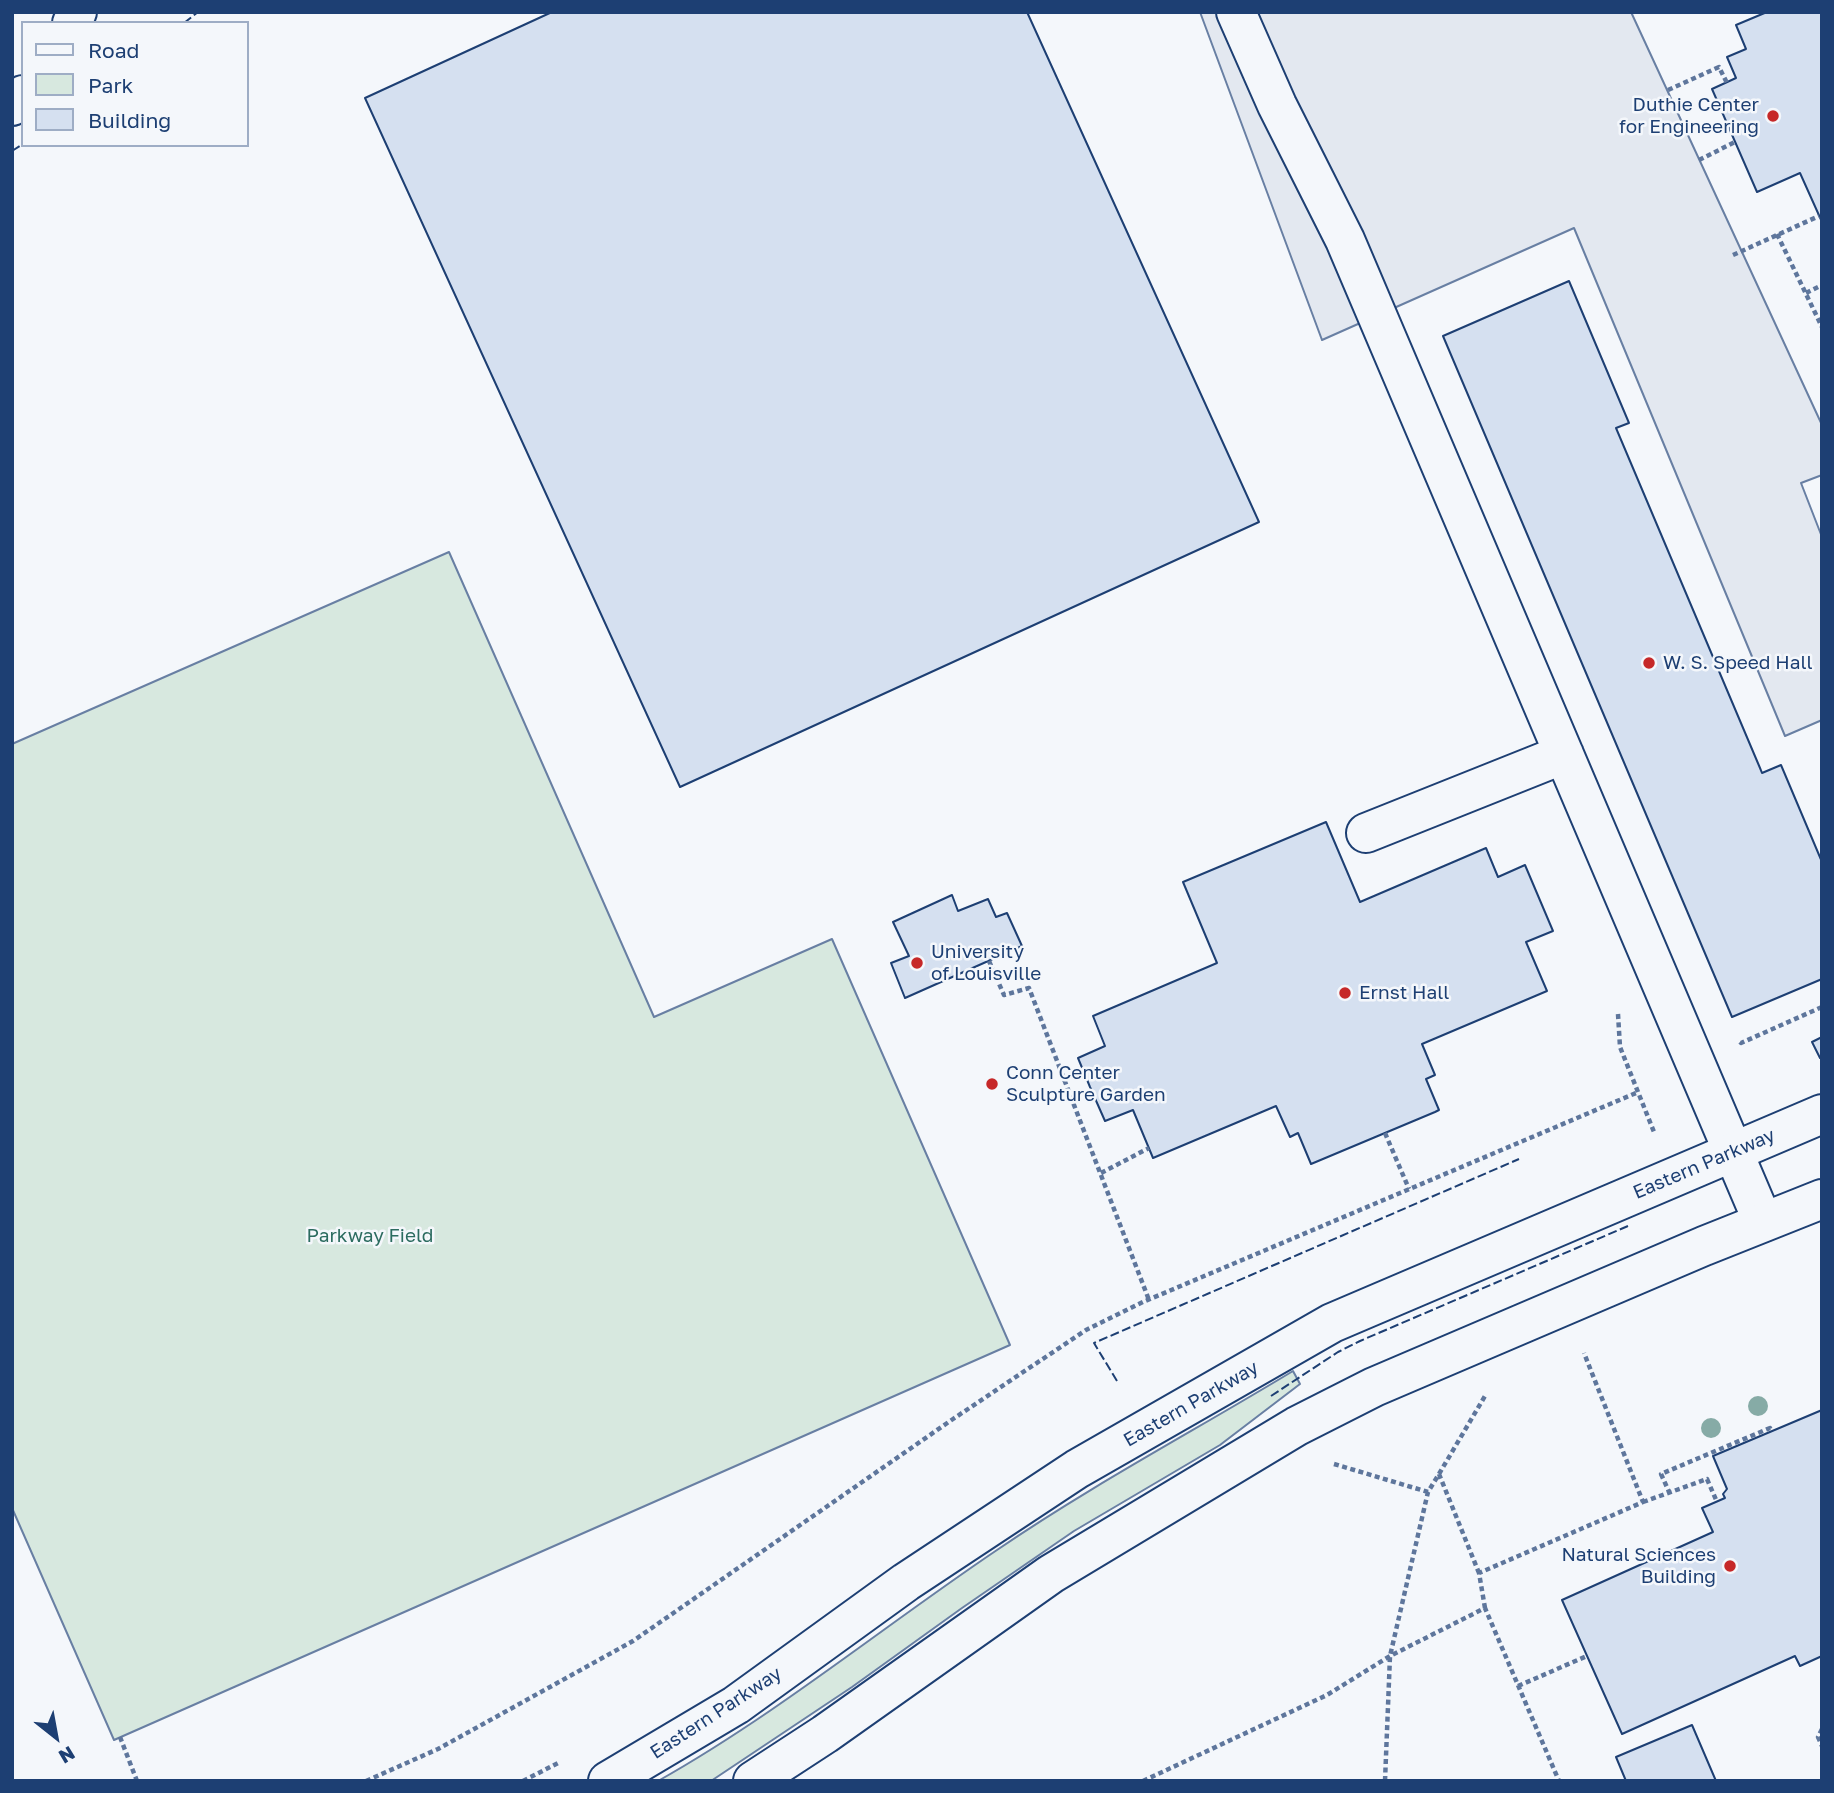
<!DOCTYPE html>
<style>
body{margin:0}
#map{position:relative;width:1834px;height:1793px;overflow:hidden;background:#f4f7fb;font-family:"Golos Text",sans-serif}
canvas{display:block}
.frame{position:absolute;inset:0;border:14px solid #1d3f73;pointer-events:none}
.legend{position:absolute;left:21px;top:21px;width:228px;height:126px;box-sizing:border-box;background:#f4f7fb;border:2px solid #9eadc5;margin:0;padding:9px 12px;list-style:none;font-size:21px;color:#1d3f73}
.legend li{display:flex;align-items:center;gap:14px;height:35px}
.legend b{width:35px;border:2px solid #9eadc5}
.north{position:absolute;left:21px;top:1702px;width:70px;height:70px;-webkit-text-stroke:5px #f4f7fb;paint-order:stroke;rotate:149deg;font-size:19px;font-weight:700;line-height:28px;text-align:center;color:#1d3f73}
.north::after{content:'';display:block;margin:auto;width:24px;height:32px;background:#1d3f73;clip-path:polygon(50% 0,100% 100%,50% 72%,0 100%)}
</style>
<div id="map">
<canvas width="1834" height="1793"></canvas>
<div class="frame"></div>
<ul class="legend">
<li><b style="height:9px;background:#f4f7fb"></b>Road</li>
<li><b style="height:19px;background:#d7e8df"></b>Park</li>
<li><b style="height:19px;background:#d5e0f0"></b>Building</li>
</ul>
<div class="north">N</div>
</div>
<script>
const c = document.querySelector('canvas').getContext('2d');
c.lineJoin = 'round';
function paint(path, color) {
  c.fillStyle = color;
  c.fill(path, 'evenodd');
}
function stroke(path, color, width, dash) {
  c.strokeStyle = color;
  c.lineWidth = width;
  c.lineCap = dash ? 'butt' : 'round';
  c.setLineDash(dash || []);
  c.stroke(path);
}
function write(font, color, halo, rows, align = 'center') {
  c.font = font + ' "Golos Text",sans-serif';
  c.lineWidth = 5;
  c.setLineDash([]);
  c.textBaseline = 'middle';
  c.strokeStyle = halo;
  c.fillStyle = color;
  for (const [text, x, y, turn = 0] of rows) {
    c.save();
    c.translate(x, y);
    c.rotate((+turn || 0) * Math.PI / 180);
    c.textAlign = isNaN(turn) ? turn : align;
    if (halo) c.strokeText(text, 0, 0);
    c.fillText(text, 0, 0);
    c.restore();
  }
}
const green = new Path2D(`
 M 449,552 L 654,1017 L 832,939 L 1010,1345 L 114,1740 L 12,1508 L 12,744 Z
 M 1293,1371 L 1300,1384 L 1220,1445 L 1074,1531 L 962,1608 L 852,1687 L 711,1781 L 658,1781 C 777,1714 884,1626 997,1550 C 1092,1485 1194,1431 1293,1371 Z`);
paint(green, '#d7e8df');
stroke(green, '#687fa3', 2);
const parking = new Path2D(`
 M 1200,12 L 1631,12 L 1822,425 L 1822,475 L 1801,483 L 1822,537 L 1822,720 L 1785,736 L 1574,228 L 1322,340 Z`);
paint(parking, '#e3e8f0');
stroke(parking, '#687fa3', 2);
const building = new Path2D(`
 M 552,12 L 1027,12 L 1259,522 L 680,787 L 365,98 Z
 M 1767,12 L 1822,12 L 1822,222 L 1800,173 L 1757,192 L 1712,89 L 1736,78 L 1727,57 L 1746,49 L 1736,25 Z
 M 1569,281 L 1629,423 L 1616,428 L 1760,768 L 1762,773 L 1781,765 L 1822,862 L 1822,979 L 1732,1017 L 1443,336 Z
 M 1326,822 L 1360,902 L 1486,848 L 1498,877 L 1525,865 L 1553,931 L 1526,942 L 1547,991 L 1422,1044 L 1435,1075 L 1426,1079 L 1439,1110 L 1435,1112 L 1311,1164 L 1298,1133 L 1290,1137 L 1276,1106 L 1153,1158 L 1133,1110 L 1105,1121 L 1090,1087 L 1078,1058 L 1105,1046 L 1093,1016 L 1217,963 L 1183,882 Z
 M 952,895 L 958,911 L 988,899 L 996,917 L 1007,913 L 1022,946 L 905,998 L 891,963 L 909,956 L 893,922 Z
 M 1822,1037 L 1822,1057 L 1820,1058 L 1812,1042 Z
 M 1822,1410 L 1822,1656 L 1800,1666 L 1795,1656 L 1622,1734 L 1562,1600 L 1713,1532 L 1702,1508 L 1725,1498 L 1723,1494 L 1727,1489 L 1713,1456 Z
 M 1692,1725 L 1716,1781 L 1626,1781 L 1616,1757 Z`);
paint(building, '#d5e0f0');
stroke(building, '#1d3f73', 2);
const minor = new Path2D(`
 M 1236,12 L 1277,105 L 1345,240 L 1763,1222
 M 72,23 L 77,12
 M 12,106 L 23,95
 M 1366,833 L 1564,754`);
const major = new Path2D(`
 M 608,1781 L 736,1705 L 906,1582 L 1077,1469 L 1332,1323 L 1822,1114
 M 753,1781 L 825,1734 L 1051,1574 L 1297,1426 L 1374,1387 L 1704,1246 L 1822,1199`);
stroke(minor, '#1d3f73', 42);
stroke(major, '#1d3f73', 42);
stroke(new Path2D(`
 M 1668,90 L 1719,67 L 1727,83
 M 1699,160 L 1735,142
 M 1777,234 L 1822,327
 M 1733,255 L 1819,216
 M 1806,293 L 1822,285
 M 989,961 L 1004,995 L 1029,988 L 1149,1300
 M 1618,1014 L 1620,1047 L 1654,1132
 M 1740,1042 L 1741,1043 L 1822,1007
 M 1385,1133 L 1409,1189
 M 1101,1173 L 1149,1148
 M 1334,1464 L 1428,1492
 M 1439,1474 L 1485,1396
 M 1670,1494 L 1661,1474 L 1770,1428 L 1771,1431
 M 1643,1502 L 1707,1479 L 1717,1502
 M 1485,1608 L 1479,1573 L 1643,1502 L 1584,1353
 M 1518,1686 L 1587,1656
 M 1822,1729 L 1818,1737 L 1822,1746
 M 120,1737 L 137,1781
 M 366,1781 L 438,1749 L 633,1641 L 953,1419 L 1086,1330 L 1143,1302 L 1636,1093
 M 523,1781 L 560,1762
 M 1143,1781 L 1327,1695 L 1390,1656 L 1485,1608 L 1559,1781
 M 1385,1781 L 1390,1656 L 1428,1492 L 1439,1474 L 1479,1573`), '#5e769c', 4.5, [5, 3.5]);
stroke(minor, '#f4f7fb', 38);
stroke(major, '#f4f7fb', 38);
stroke(new Path2D(`
 M 184,23 L 198,12
 M 12,151 L 23,144
 M 1117,1381 L 1094,1343 L 1519,1159
 M 1271,1396 L 1338,1352 L 1360,1341 L 1628,1226`), '#1d3f73', 2, [9, 3.5]);
c.fillStyle = '#86aba6';
for (const [x, y] of [
 [1758,1406],
 [1711,1428]
]) {
  c.beginPath();
  c.arc(x, y, 10, 0, 2 * Math.PI);
  c.fill();
}
for (const [x, y, r, color] of [
 [1773,116,7,"#c62828"],
 [1649,663,7,"#c62828"],
 [917,963,7,"#c62828"],
 [1345,993,7,"#c62828"],
 [992,1084,7,"#c62828"],
 [1730,1566,7,"#c62828"]
]) {
  const dot = new Path2D();
  dot.arc(x, y, r, 0, 2 * Math.PI);
  c.fillStyle = color;
  c.fill(dot);
  stroke(dot, '#f4f7fb', 2.5);
}
write('19px', '#1d3f73', '#f4f7fb', [
 ["Duthie Center",1759,105,"right"],
 ["for Engineering",1759,127,"right"],
 ["W. S. Speed Hall",1663,663],
 ["University",931,952],
 ["of Louisville",931,974],
 ["Ernst Hall",1359,993],
 ["Conn Center",1006,1073],
 ["Sculpture Garden",1006,1095],
 ["Natural Sciences",1716,1555,"right"],
 ["Building",1716,1577,"right"]
], 'left');
write('19px', '#1d3f73', '#f4f7fb', [
 ["Eastern Parkway",1704,1164,-23],
 ["Eastern Parkway",1191,1404,-30],
 ["Eastern Parkway",716,1713,-33]
]);
write('19px', '#2c6c60', '#f4f7fb', [
 ["Parkway Field",370,1236]
]);
</script>
